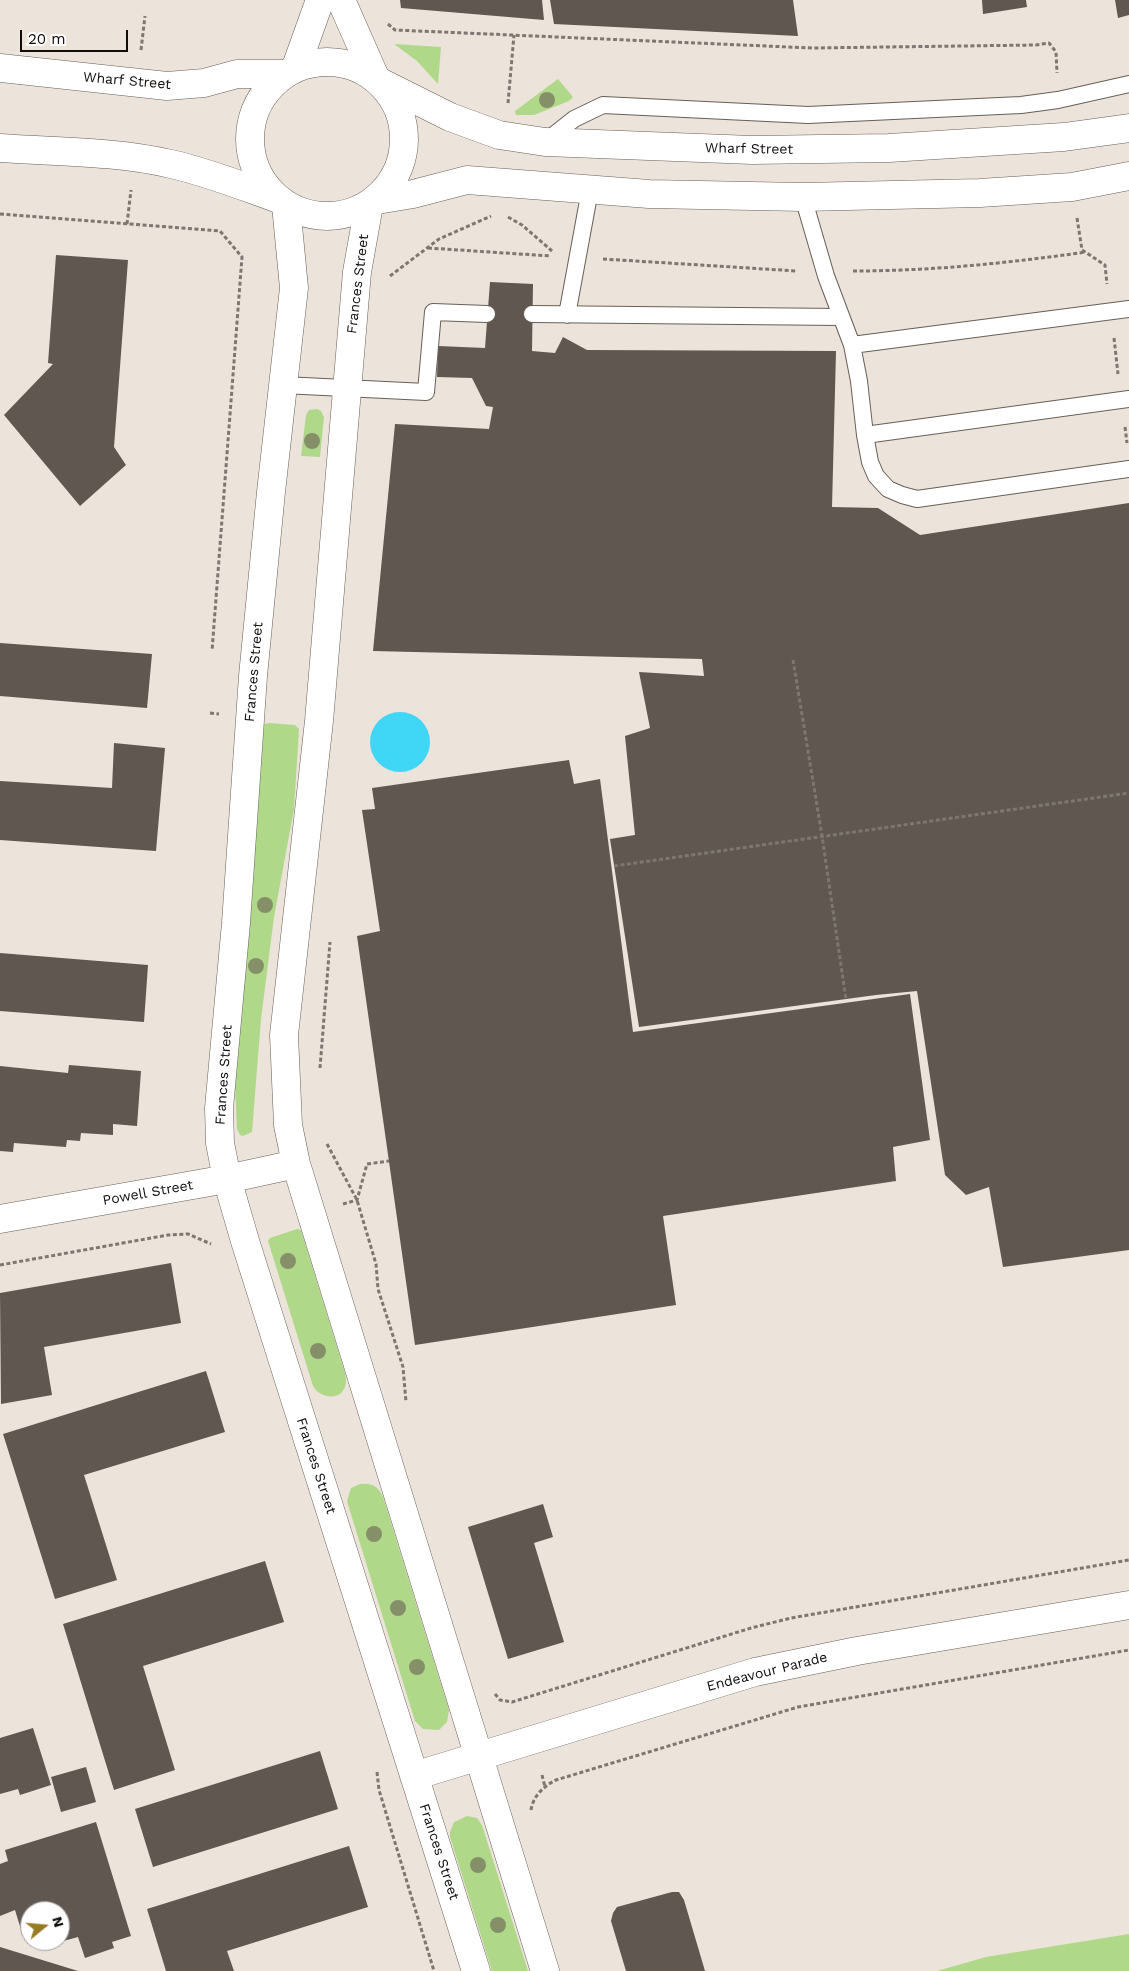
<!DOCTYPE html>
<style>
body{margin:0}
#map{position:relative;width:1129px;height:1971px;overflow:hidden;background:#ece3da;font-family:"Work Sans",sans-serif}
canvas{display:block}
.north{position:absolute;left:20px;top:1901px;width:50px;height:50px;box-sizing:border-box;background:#fff;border:1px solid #9f9e9d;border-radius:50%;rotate:73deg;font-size:14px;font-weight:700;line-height:20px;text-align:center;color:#0f0c0a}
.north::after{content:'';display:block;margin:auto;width:18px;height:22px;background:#977c24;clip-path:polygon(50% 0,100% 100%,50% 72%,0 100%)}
.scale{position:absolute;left:20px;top:30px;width:108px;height:22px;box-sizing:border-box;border:2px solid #0f0c0a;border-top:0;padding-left:6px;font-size:15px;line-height:18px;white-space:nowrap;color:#0f0c0a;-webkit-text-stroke:4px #fff;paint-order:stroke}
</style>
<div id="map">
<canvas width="1129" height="1971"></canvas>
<div class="north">N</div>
<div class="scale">20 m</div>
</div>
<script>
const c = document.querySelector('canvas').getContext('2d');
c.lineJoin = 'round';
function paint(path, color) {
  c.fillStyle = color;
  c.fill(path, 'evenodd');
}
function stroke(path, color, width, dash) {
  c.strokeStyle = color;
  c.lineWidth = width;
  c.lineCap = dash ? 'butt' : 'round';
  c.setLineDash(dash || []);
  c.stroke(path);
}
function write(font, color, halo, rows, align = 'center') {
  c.font = font + ' "Work Sans",sans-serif';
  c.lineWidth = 5;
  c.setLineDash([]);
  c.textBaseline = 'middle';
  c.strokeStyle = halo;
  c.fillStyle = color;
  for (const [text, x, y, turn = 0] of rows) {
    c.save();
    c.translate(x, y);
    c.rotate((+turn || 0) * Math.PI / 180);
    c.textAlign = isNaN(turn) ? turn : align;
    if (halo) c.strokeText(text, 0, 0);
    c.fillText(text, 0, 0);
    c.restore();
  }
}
paint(new Path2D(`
 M 394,44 L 441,47 L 438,84 L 417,61 Z
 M 558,79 L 573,97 L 569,101 L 534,115 L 516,115 L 515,111 Z
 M 317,409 L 321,411 L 324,417 L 320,457 L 301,456 L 306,415 L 309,410 Z
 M 269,723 L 295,725 L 299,729 L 294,809 L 274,917 L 261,1019 L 252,1132 L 243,1136 L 240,1135 L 237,1129 L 235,1087 L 264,724 Z
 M 297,1229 L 301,1230 L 345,1373 C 346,1378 347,1385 344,1389 C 337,1402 318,1396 313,1386 L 268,1241 L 270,1238 Z
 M 360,1484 C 372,1483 378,1486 383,1497 L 449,1710 L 447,1722 L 439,1730 L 423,1729 L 415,1721 L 349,1508 L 347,1501 L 351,1488 Z
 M 467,1816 L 477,1818 L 482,1825 L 528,1971 L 492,1971 L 450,1837 L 450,1832 L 454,1822 Z
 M 1129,1934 L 1129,1971 L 937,1971 L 986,1957 Z`), '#afd989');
paint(new Path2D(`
 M370 742a30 30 0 1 1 60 0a30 30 0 1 1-60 0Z`), '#40d7f6');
paint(new Path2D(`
 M 400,0 L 542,0 L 544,20 L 401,8 Z
 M 550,0 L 793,0 L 798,36 L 554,24 Z
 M 982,0 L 1026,0 L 1027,7 L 983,14 Z
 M 1115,0 L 1129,0 L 1129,15 L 1118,18 Z
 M 56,255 L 128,260 L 114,447 L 126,465 L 80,506 L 4,415 L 53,364 L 48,363 Z
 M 490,282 L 533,284 L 532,351 L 555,353 L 563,337 L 587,350 L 836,351 L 832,507 L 878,508 L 920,535 L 1129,503 L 1129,1250 L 1003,1267 L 989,1187 L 966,1195 L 945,1175 L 917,991 L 876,995 L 639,1027 L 610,839 L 635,835 L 625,736 L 650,728 L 639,672 L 704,676 L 702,659 L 373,651 L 395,424 L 489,429 L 493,407 L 486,406 L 472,378 L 437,377 L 438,346 L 485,348 Z
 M 0,643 L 152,654 L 147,708 L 0,696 Z
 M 114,743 L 165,748 L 156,851 L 0,840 L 0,781 L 112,788 Z
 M 569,760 L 574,784 L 600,779 L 633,1032 L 910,994 L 930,1140 L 893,1147 L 896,1181 L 663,1216 L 676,1305 L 415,1345 L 357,936 L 380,931 L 362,810 L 375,809 L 372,788 Z
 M 0,953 L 148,965 L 144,1022 L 0,1011 Z
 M 69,1065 L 141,1071 L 137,1126 L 113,1124 L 113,1135 L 81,1133 L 80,1141 L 67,1140 L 66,1147 L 14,1143 L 13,1152 L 0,1151 L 0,1066 L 68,1073 Z
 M 171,1263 L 181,1323 L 44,1347 L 52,1395 L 1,1404 L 0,1293 Z
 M 206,1371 L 225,1432 L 84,1475 L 117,1580 L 55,1599 L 3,1434 Z
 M 543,1504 L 553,1537 L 534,1543 L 564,1642 L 508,1659 L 468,1527 Z
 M 265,1561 L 284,1622 L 143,1666 L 175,1770 L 114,1790 L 63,1624 Z
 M 33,1728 L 51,1785 L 20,1795 L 18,1789 L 0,1794 L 0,1738 Z
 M 320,1751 L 338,1809 L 153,1867 L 135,1809 Z
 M 86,1767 L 96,1802 L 61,1812 L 51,1777 Z
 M 96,1822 L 131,1936 L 112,1942 L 114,1948 L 85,1958 L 78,1937 L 49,1945 L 39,1944 L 38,1941 L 60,1941 L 60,1911 L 30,1911 L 30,1934 L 23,1936 L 15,1910 L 0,1916 L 0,1864 L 8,1861 L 5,1850 Z
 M 349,1846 L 368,1907 L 227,1951 L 234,1971 L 166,1971 L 147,1909 Z
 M 672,1892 L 679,1892 L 684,1900 L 705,1971 L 626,1971 L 611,1921 L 613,1913 L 617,1907 Z
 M 0,1947 L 78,1971 L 0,1971 Z`), '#5f5750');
const service = new Path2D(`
 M 545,142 L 574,119 L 603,105 L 808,115 L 1021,105 L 1058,100 L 1129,84
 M 803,197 L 826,276 L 852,345 L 859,381 L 865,435 L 870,462 L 876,476 L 888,489 L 902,495 L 917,499 L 1129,469
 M 532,314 L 841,317
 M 567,315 L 590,190
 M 852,345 L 1129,309
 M 283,385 L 426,392 L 433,312 L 487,314
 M 865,435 L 1129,399`);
const minor = new Path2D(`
 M 341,0 L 375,77
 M 296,67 L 320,0
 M 286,205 L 294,288 L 271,492 L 253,676 L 236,923 L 219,1108 L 220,1143 L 227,1179 L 245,1241 L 476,1971
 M 369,205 L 357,272 L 319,721 L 284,1035 L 288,1125 L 296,1164 L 545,1971
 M 0,1219 L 227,1179 L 296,1164
 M 414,1776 L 755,1672 L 857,1651 L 1129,1605`);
const secondary = new Path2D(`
 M250 139a77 77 0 1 1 154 0a77 77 0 1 1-154 0Z
 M 0,68 L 167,86 L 204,83 L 237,74 L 284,74
 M 380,82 L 450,117 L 499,135 L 545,142 L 752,150 L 889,148 L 1064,137 L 1129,128
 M 0,148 C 57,152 115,151 171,164 C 207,172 242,186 276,198
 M 377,200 L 413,194 L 467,180 L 649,194 L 803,197 L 980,193 L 1072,187 L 1129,176`);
stroke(service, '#675f57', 18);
stroke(minor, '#675f57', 29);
stroke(secondary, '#675f57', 29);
stroke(new Path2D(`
 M 388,24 L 395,30 L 812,48 L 1036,45 L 1049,43 L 1056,52 L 1057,73
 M 141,50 L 145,16
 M 508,103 L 514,35
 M 0,214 L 220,231 L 242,257 L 212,651
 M 508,217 L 522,225 L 552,251
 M 1077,218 L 1082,250 L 1105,265 L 1107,284
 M 127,224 L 131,190
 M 428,248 L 551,256
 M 603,259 L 797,271
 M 853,271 C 931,271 1009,263 1086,252
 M 390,276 L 439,239 L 491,216
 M 1114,338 L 1118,374
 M 1125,427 L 1127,443
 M 793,660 L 822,836 L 846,999
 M 210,713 L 219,714
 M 614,866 L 1129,793
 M 320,1068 L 330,942
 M 327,1144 L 357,1200 L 376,1264 L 378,1289 L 403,1367 L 406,1402
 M 343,1204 L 357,1200 L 367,1164 L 389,1161
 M 0,1265 L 168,1235 L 188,1234 L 211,1244
 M 495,1694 L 500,1700 L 512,1702 L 751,1628 L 791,1618 L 1129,1560
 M 377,1772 L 379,1790 L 434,1971
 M 542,1775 L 545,1787
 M 531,1810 C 533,1796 544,1786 556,1780 L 798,1707 L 1129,1650`), '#7d7772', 3, [4, 2.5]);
stroke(service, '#fff', 16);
stroke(minor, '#fff', 28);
stroke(secondary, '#fff', 28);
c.fillStyle = '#859069';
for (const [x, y] of [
 [547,100],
 [312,441],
 [265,905],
 [256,966],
 [288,1261],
 [318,1351],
 [374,1534],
 [398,1608],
 [417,1667],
 [478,1865],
 [498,1925]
]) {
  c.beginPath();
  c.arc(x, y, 8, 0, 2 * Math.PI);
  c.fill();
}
write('14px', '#0f0c0a', '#fff', [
 ["Wharf Street",127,81,5],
 ["Wharf Street",749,149,1],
 ["Frances Street",358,284,-83],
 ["Frances Street",254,672,-85],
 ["Frances Street",224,1075,-86],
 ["Powell Street",148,1193,-10],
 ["Frances Street",316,1466,72],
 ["Endeavour Parade",767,1672,-14],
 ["Frances Street",439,1852,72]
]);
</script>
